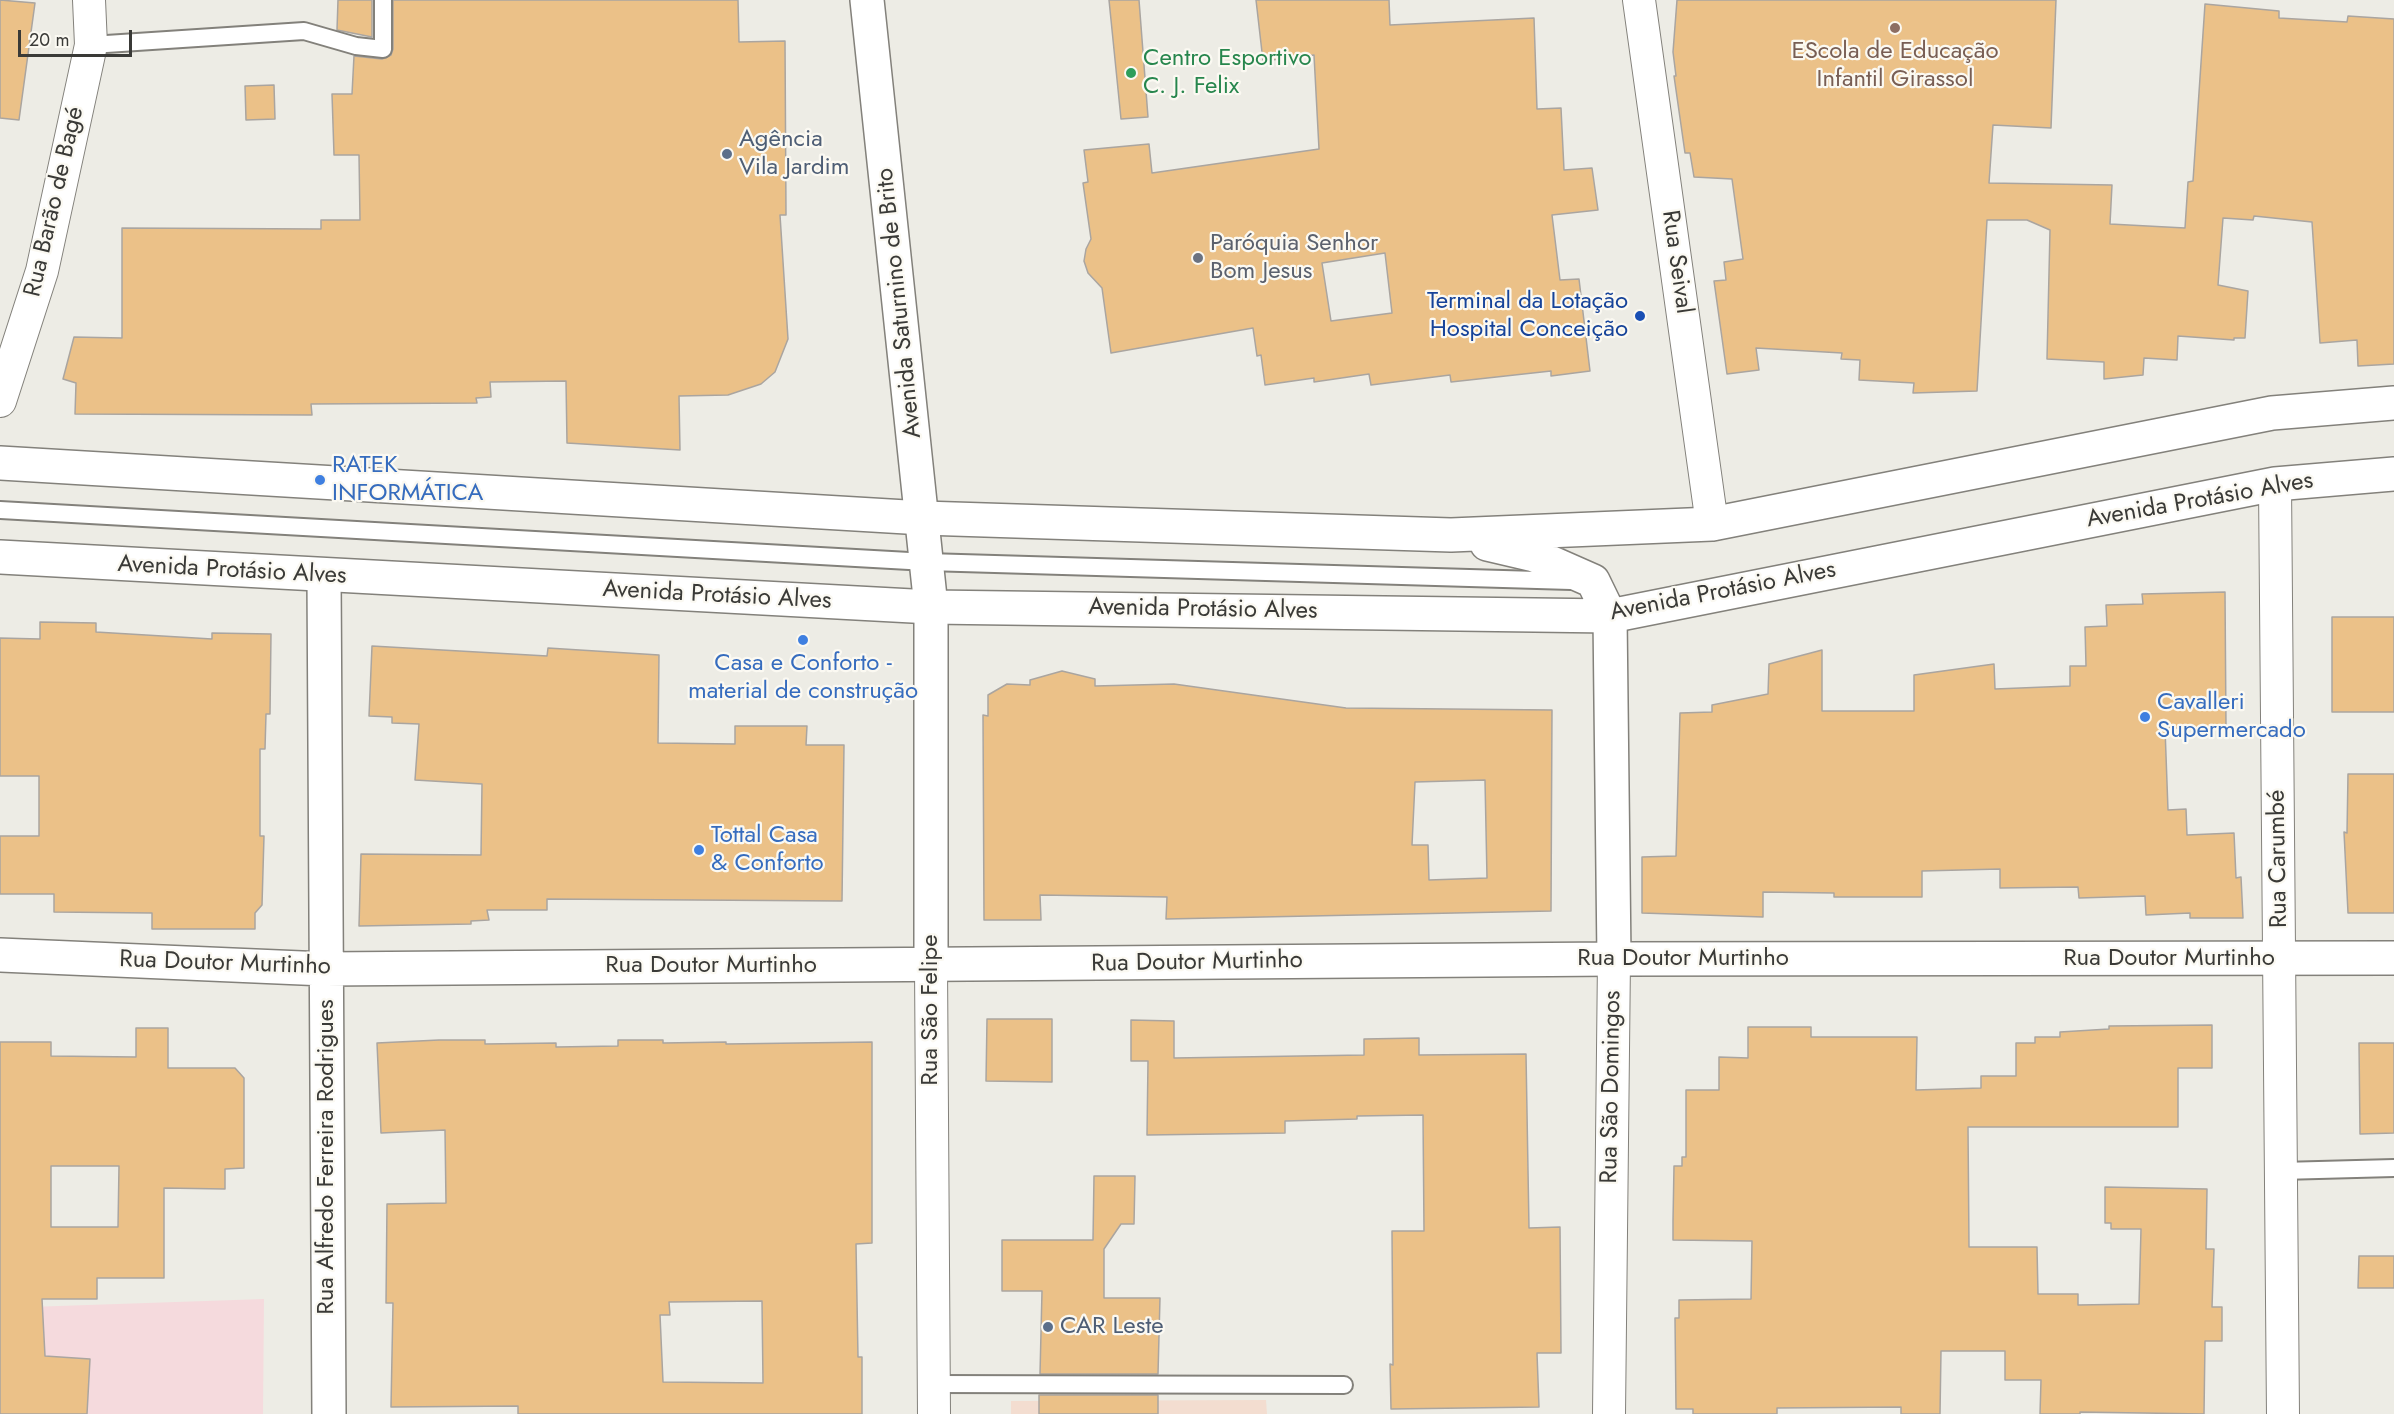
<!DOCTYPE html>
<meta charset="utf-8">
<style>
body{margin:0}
#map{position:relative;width:2394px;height:1414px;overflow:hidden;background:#edece5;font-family:Jost,sans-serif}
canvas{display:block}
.scale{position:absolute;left:18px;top:30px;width:114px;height:27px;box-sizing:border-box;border:3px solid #3a3a37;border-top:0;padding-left:8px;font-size:18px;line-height:21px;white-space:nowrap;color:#3a3a37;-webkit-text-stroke:4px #fbf9f2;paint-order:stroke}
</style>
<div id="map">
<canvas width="2394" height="1414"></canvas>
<div class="scale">20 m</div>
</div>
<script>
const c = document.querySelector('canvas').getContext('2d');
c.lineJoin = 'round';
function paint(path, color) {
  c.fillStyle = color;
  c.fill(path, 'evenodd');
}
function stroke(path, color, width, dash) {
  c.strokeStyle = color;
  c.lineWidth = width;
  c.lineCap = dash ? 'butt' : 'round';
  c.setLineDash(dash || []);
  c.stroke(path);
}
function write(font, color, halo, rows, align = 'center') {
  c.font = font + ' Jost,sans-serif';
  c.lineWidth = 4.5;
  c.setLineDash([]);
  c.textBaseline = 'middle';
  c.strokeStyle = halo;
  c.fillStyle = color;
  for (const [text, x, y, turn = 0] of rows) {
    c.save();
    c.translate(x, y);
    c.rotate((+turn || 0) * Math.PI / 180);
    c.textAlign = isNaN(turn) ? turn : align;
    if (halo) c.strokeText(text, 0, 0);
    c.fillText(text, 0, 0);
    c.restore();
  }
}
paint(new Path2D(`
 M 264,1299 L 263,1414 L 0,1414 L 0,1308 Z`), '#f5dadd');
paint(new Path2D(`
 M 1266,1400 L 1267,1414 L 1011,1414 L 1011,1401 Z`), '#f3ddd0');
const building = new Path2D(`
 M 0,0 L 35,3 L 19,120 L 0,118 Z
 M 338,0 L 372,0 L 372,37 L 337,30 Z
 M 393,0 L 738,0 L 739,42 L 785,41 L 786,215 L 780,215 L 788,339 L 775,372 L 761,384 L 728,395 L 679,396 L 680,450 L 567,443 L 566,381 L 490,382 L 491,397 L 476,398 L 477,403 L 311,404 L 312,415 L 75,414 L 76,383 L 63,379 L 74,337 L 122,338 L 122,228 L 321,229 L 321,220 L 360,220 L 359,155 L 334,155 L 332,94 L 352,94 L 354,56 L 382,59 L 391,55 L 393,49 Z
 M 1109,0 L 1139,0 L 1148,117 L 1121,119 Z
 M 1256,0 L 1389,0 L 1390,25 L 1534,18 L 1537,109 L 1561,108 L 1564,170 L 1592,168 L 1598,210 L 1552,215 L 1560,280 L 1579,279 L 1590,371 L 1551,376 L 1551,371 L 1451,382 L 1450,375 L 1371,385 L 1369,374 L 1314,382 L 1314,378 L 1265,385 L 1261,355 L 1257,356 L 1253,328 L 1111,353 L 1102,288 L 1088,273 L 1084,261 L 1086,249 L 1091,239 L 1083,183 L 1088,182 L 1084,150 L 1149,144 L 1152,173 L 1319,149 L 1314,55 L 1263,61 ZM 1385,253 L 1392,313 L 1331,321 L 1322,263 Z
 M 1677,0 L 2056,0 L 2051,128 L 1993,125 L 1989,183 L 2112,185 L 2110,224 L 2185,228 L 2188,182 L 2193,181 L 2205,4 L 2279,11 L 2279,18 L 2347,22 L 2348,16 L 2394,19 L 2394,364 L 2358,366 L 2357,340 L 2320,343 L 2312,222 L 2254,216 L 2253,220 L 2223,218 L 2218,285 L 2248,291 L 2245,338 L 2234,338 L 2234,340 L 2178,336 L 2177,360 L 2144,358 L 2143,375 L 2104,379 L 2104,362 L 2047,359 L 2050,230 L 2027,220 L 1987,220 L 1977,391 L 1913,393 L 1914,383 L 1859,380 L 1860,360 L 1841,359 L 1842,353 L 1756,348 L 1759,370 L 1727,374 L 1714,281 L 1726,280 L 1724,262 L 1743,259 L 1732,179 L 1694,177 L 1690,153 L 1685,153 L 1674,76 L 1676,76 L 1673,52 Z
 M 274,85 L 275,119 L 246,120 L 245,86 Z
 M 2225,592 L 2226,728 L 2165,728 L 2168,810 L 2186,809 L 2187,835 L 2234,833 L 2236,878 L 2241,877 L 2243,918 L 2190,918 L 2190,913 L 2146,915 L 2145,896 L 2079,898 L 2078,887 L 2000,888 L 2000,869 L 1922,871 L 1922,897 L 1834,897 L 1834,893 L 1763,892 L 1763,917 L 1642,913 L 1642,857 L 1676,856 L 1680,713 L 1712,712 L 1712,705 L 1768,694 L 1769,664 L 1822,650 L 1822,711 L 1914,711 L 1914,675 L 1994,664 L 1995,689 L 2070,686 L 2070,666 L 2086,666 L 2085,627 L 2107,626 L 2106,605 L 2143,604 L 2142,594 Z
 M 2332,617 L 2394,617 L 2394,712 L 2332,712 Z
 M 40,622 L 96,623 L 96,632 L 212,639 L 212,633 L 271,634 L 270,714 L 266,714 L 265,749 L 260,749 L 260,836 L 264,836 L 262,905 L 255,913 L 255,929 L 152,929 L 152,913 L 54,912 L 54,894 L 0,894 L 0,836 L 39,836 L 39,776 L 0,776 L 0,638 L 40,639 Z
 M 372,646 L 547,656 L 548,648 L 659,655 L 658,743 L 735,744 L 735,726 L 807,726 L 806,745 L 844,745 L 842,901 L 547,899 L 547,910 L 487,910 L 489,920 L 471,921 L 471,924 L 359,926 L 361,854 L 481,855 L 482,784 L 415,780 L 419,724 L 392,723 L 392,717 L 369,716 Z
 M 1062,671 L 1095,679 L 1095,686 L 1174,684 L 1346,708 L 1552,710 L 1551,911 L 1166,919 L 1167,897 L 1040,895 L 1041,920 L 984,920 L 983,715 L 988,716 L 988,695 L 1007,684 L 1030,685 L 1030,680 ZM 1485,780 L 1487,878 L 1429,880 L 1428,845 L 1412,845 L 1415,782 Z
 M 2348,774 L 2394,774 L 2394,913 L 2348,913 L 2344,832 L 2347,833 Z
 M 987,1019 L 1052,1019 L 1052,1082 L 986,1081 Z
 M 1131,1020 L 1174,1021 L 1174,1058 L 1364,1055 L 1364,1039 L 1419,1038 L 1419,1055 L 1526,1054 L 1529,1228 L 1560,1227 L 1561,1353 L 1537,1353 L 1539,1407 L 1391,1409 L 1390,1364 L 1393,1365 L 1392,1231 L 1424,1231 L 1423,1115 L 1357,1116 L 1357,1119 L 1285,1121 L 1285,1133 L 1147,1135 L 1148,1061 L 1131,1061 Z
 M 2212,1025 L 2212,1068 L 2178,1068 L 2178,1127 L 1968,1127 L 1969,1247 L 2037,1247 L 2038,1294 L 2078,1294 L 2078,1305 L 2139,1304 L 2141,1229 L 2111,1229 L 2111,1223 L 2105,1223 L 2105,1187 L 2207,1189 L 2206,1249 L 2214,1249 L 2212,1307 L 2222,1307 L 2222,1341 L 2205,1341 L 2204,1414 L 2080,1412 L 2080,1414 L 2040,1414 L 2041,1380 L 2005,1380 L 2005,1351 L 1941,1351 L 1940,1414 L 1901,1414 L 1901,1407 L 1777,1408 L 1777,1414 L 1693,1414 L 1693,1409 L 1676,1409 L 1675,1318 L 1679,1318 L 1679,1300 L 1751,1299 L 1752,1241 L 1673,1240 L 1673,1221 L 1674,1166 L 1682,1166 L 1682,1157 L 1686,1157 L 1686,1090 L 1719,1090 L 1719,1057 L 1748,1058 L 1748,1027 L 1811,1027 L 1811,1037 L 1917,1037 L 1916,1090 L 1981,1088 L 1981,1076 L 2016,1076 L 2016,1043 L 2035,1043 L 2035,1037 L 2060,1037 L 2060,1032 L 2109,1029 L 2109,1026 Z
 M 136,1028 L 168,1028 L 168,1068 L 235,1068 L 244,1078 L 244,1168 L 225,1169 L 225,1189 L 164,1188 L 164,1278 L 97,1278 L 97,1299 L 42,1299 L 45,1356 L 90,1359 L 87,1414 L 0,1414 L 0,1042 L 51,1042 L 51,1056 L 136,1057 ZM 51,1166 L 119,1166 L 118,1227 L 51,1227 Z
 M 439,1040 L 485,1040 L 485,1044 L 556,1043 L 556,1047 L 618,1046 L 618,1040 L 663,1040 L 663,1043 L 726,1042 L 726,1044 L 872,1042 L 872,1243 L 856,1244 L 858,1357 L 862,1357 L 862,1414 L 518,1414 L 518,1406 L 391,1407 L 393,1303 L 386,1303 L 387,1204 L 446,1203 L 445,1130 L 381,1133 L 377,1043 ZM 762,1301 L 763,1383 L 663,1382 L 660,1315 L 670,1315 L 669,1302 Z
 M 2359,1043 L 2394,1043 L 2394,1133 L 2360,1134 Z
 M 1094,1176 L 1135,1176 L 1134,1224 L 1121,1224 L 1104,1249 L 1104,1298 L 1160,1298 L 1158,1374 L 1040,1374 L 1042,1291 L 1002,1291 L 1002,1240 L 1093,1240 Z
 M 2359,1256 L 2394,1256 L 2394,1288 L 2358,1288 Z
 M 1039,1395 L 1158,1395 L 1158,1414 L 1039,1414 Z`);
paint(building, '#ebc188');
stroke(building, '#aaa5a0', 1.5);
const service = new Path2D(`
 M 91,45 L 304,31 L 356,46 L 383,49 L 383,0
 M 0,510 L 927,562 L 1571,581
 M 2281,1171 L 2394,1168
 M 933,1384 L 1344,1385`);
const minor = new Path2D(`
 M 1639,0 L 1712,524
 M 0,401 L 42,271 L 91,45 L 89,0
 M 2275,484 L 2283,1414
 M 931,965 L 934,1414
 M 1609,1414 L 1614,959`);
const tertiary = new Path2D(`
 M 324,576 L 329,1414
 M 931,607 L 931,965
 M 1610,616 L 1614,959
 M 0,955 L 325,969 L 1614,959 L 2394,958`);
const secondary = new Path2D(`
 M 867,0 L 931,607`);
const primary = new Path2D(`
 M 0,463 L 923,518 L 1451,535 L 1712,524 L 2272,413 L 2394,403
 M 1487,544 L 1534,555 L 1593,581 L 1610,616
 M 0,557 L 931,607 L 1610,616 L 2275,484 L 2394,474`);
stroke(service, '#83817b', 20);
stroke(minor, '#83817b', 34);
stroke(tertiary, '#83817b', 36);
stroke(secondary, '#83817b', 36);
stroke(primary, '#83817b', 36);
stroke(service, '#fff', 16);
stroke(minor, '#fff', 32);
stroke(tertiary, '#fff', 33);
stroke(secondary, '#fff', 33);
stroke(primary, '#fff', 33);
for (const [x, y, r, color] of [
 [1895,28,6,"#8d6e63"],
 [1131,73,6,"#2e9e5b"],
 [727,154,6,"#5c6f8a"],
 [1198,258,6,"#6b7280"],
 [1640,316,6,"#1a4fb4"],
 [320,480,6,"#3f7fe0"],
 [803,640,6,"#3f7fe0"],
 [2145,717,6,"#3f7fe0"],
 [699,850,6,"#3f7fe0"],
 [1048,1327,6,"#5c6f8a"]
]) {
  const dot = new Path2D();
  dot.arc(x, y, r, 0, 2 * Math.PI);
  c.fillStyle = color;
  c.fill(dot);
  stroke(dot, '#fbf9f2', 2);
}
write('24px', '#785e54', '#fbf9f2', [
 ["EScola de Educação",1895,52],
 ["Infantil Girassol",1895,80]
]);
write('24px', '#27864d', '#fbf9f2', [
 ["Centro Esportivo",1143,59],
 ["C. J. Felix",1143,87]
], 'left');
write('24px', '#4e5e75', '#fbf9f2', [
 ["Agência",739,140],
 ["Vila Jardim",739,168],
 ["CAR Leste",1060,1327]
], 'left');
write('24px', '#3a3a37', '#fbf9f2', [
 ["Rua Barão de Bagé",55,202,-77],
 ["Rua Seival",1676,262,82],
 ["Avenida Saturnino de Brito",900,303,-96],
 ["Avenida Protásio Alves",2200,501,-10],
 ["Avenida Protásio Alves",232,571,3],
 ["Avenida Protásio Alves",1723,592,-11],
 ["Avenida Protásio Alves",717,596,3],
 ["Avenida Protásio Alves",1203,610,1],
 ["Rua Carumbé",2279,859,-91],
 ["Rua Doutor Murtinho",1683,959],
 ["Rua Doutor Murtinho",2169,959],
 ["Rua Doutor Murtinho",1197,963,-1],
 ["Rua Doutor Murtinho",225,964,2],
 ["Rua Doutor Murtinho",711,966],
 ["Rua São Felipe",931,1010,-90],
 ["Rua São Domingos",1612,1087,-89],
 ["Rua Alfredo Ferreira Rodrigues",327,1157,-90]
]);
write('24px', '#5b616d', '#fbf9f2', [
 ["Paróquia Senhor",1210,244],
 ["Bom Jesus",1210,272]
], 'left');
write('24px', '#164399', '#fbf9f2', [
 ["Terminal da Lotação",1628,302],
 ["Hospital Conceição",1628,330]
], 'right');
write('24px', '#366cbe', '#fbf9f2', [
 ["RATEK",332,466],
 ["INFORMÁTICA",332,494],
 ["Casa e Conforto -",803,664,"center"],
 ["material de construção",803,692,"center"],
 ["Cavalleri",2157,703],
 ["Supermercado",2157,731],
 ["Tottal Casa",711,836],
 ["& Conforto",711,864]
], 'left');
</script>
